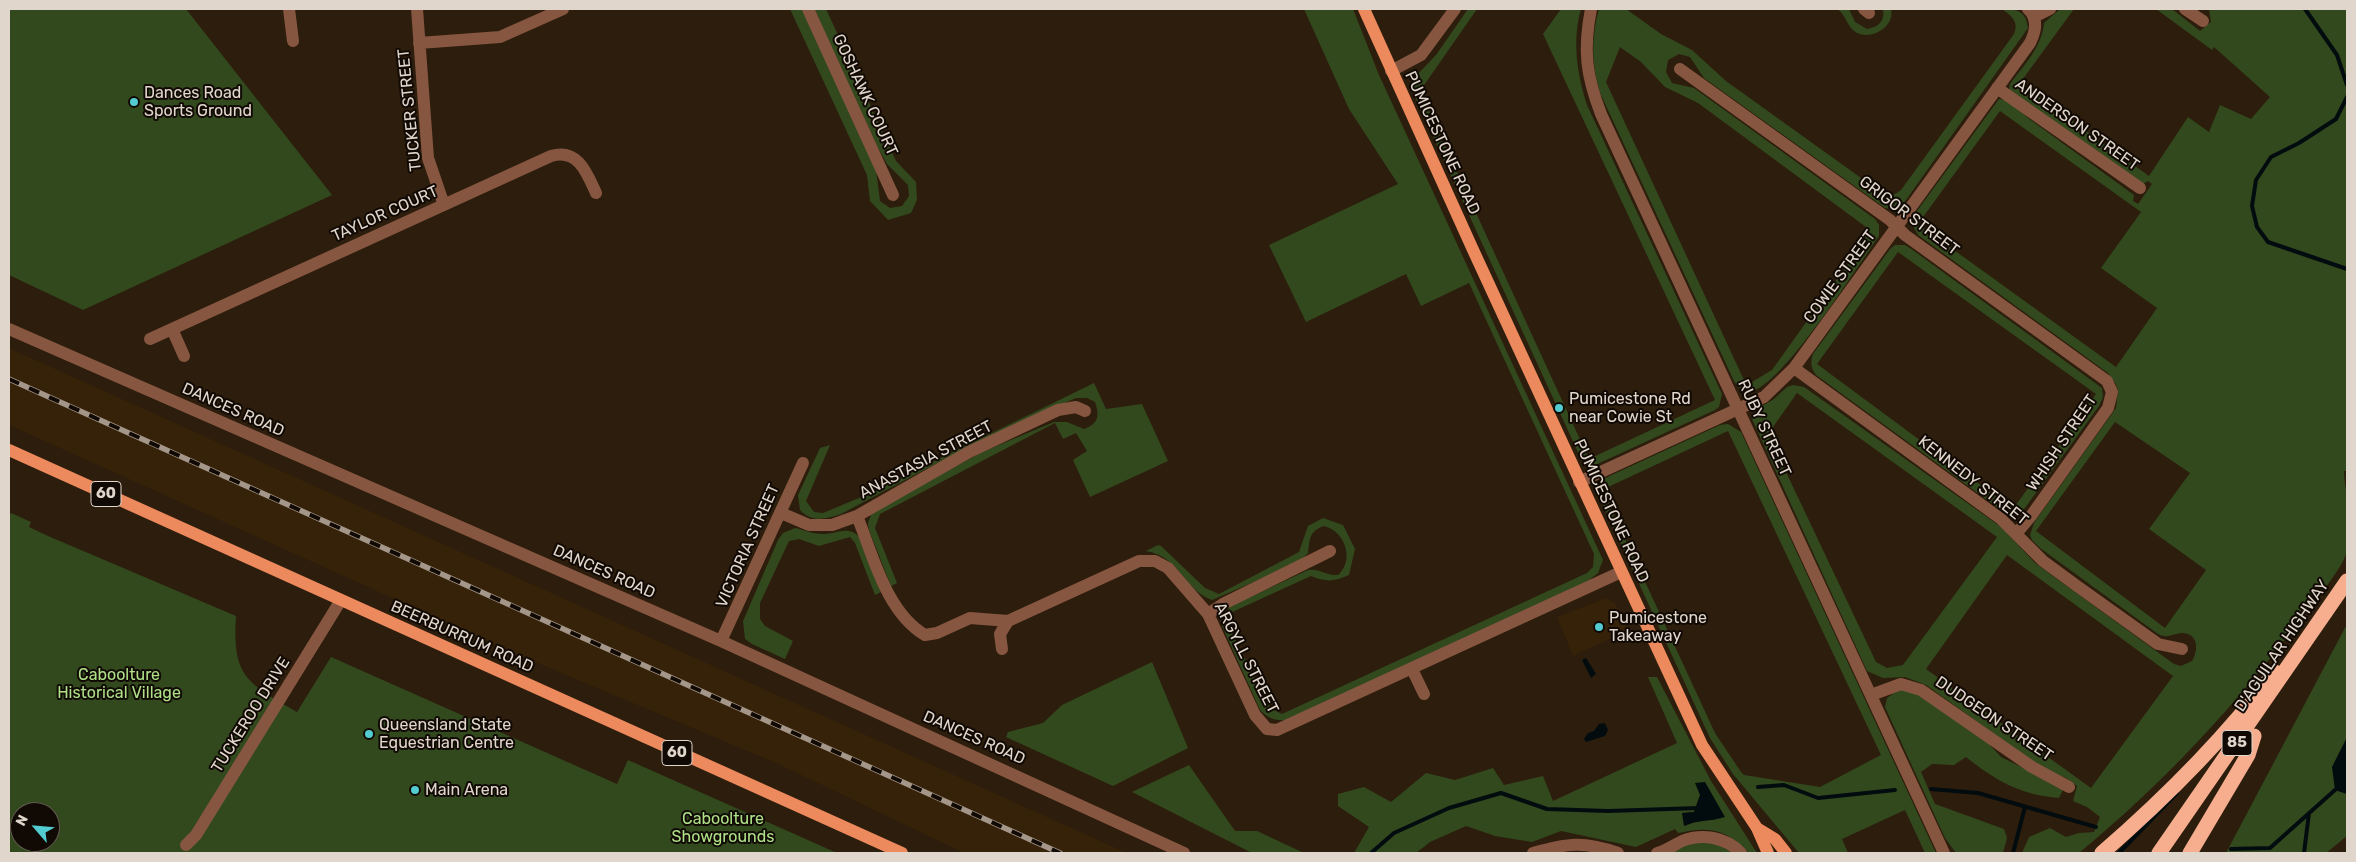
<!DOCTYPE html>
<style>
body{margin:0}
#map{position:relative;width:2356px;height:862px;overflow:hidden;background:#2d1d0c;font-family:Rubik,sans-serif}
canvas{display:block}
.frame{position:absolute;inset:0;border:10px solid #e1d6cb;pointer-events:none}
.north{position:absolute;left:10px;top:802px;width:50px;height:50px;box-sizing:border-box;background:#100904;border:1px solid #645b54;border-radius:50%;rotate:297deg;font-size:14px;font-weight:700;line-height:20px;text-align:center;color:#e1d6cb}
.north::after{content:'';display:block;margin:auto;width:18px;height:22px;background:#52ccd0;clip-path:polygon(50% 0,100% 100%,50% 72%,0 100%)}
</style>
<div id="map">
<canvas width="2356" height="862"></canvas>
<div class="frame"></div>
<div class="north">N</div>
</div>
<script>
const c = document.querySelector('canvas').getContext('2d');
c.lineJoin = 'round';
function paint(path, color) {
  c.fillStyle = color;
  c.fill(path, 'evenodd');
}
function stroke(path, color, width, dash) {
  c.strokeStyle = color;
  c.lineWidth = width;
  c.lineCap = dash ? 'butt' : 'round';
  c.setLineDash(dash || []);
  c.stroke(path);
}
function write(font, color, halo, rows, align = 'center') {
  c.font = font + ' Rubik,sans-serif';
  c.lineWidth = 4;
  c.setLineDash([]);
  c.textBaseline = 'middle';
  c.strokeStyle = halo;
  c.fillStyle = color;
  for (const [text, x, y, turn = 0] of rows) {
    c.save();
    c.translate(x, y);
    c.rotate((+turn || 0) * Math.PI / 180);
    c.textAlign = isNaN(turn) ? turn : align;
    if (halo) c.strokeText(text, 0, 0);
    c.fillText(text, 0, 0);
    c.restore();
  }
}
paint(new Path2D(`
 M 9,348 L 1127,853 L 964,853 L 776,763 L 523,657 L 9,425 Z
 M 1606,598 L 1615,603 L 1629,630 L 1573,656 L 1557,617 Z`), '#362109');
paint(new Path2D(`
 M 9,9 L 186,9 L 332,195 L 83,310 L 9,275 Z
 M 790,9 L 803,9 L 876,170 L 880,201 L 890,208 L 902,206 L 909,196 L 908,185 L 887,164 L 877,146 L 814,9 L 826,9 L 896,161 L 916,182 L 917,200 L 911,213 L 888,220 L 870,201 L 867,175 Z
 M 1304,9 L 1353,9 L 1379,75 L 1603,560 L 1598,573 L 1588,581 L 1286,720 C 1274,721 1268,718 1260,710 L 1222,626 L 1224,614 L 1231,606 L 1308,570 C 1319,568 1327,576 1338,575 C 1355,560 1345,531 1324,526 C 1309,531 1310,539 1308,553 L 1298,563 L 1212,600 C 1184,590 1179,556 1146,551 L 1158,545 L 1161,546 L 1205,588 L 1219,594 L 1299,552 L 1308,526 L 1323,518 L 1343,525 L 1355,549 L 1349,575 C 1334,582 1326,582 1311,576 L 1230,613 L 1226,621 L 1270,708 L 1282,714 L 1587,573 L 1593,567 L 1594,554 L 1469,283 L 1421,306 L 1406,274 L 1306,322 L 1269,245 L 1398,184 L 1349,109 Z
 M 1468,9 L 1477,9 L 1420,91 L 1589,459 L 1715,400 L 1543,34 L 1561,9 L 1581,9 C 1572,41 1577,73 1587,105 L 1722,394 L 1719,407 L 1715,410 L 1593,466 L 1582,461 L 1413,93 L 1415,77 L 1436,55 Z
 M 1599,9 L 1626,9 L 1661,34 L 1692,50 L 1726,81 L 1882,193 C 1891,196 1895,195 1901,190 L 2014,34 C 2019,22 2012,16 2002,9 C 2017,9 2026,11 2028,28 L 1906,200 C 1900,207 1894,210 1885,208 L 1704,78 L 1690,57 L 1679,54 L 1668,60 L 1666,72 L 1672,83 L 1694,88 L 1875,219 L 1879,225 L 1879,236 C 1857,267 1782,386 1750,392 L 1738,387 L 1734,381 L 1601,95 C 1591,66 1591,38 1599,9 ZM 1620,47 L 1641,62 L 1665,87 L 1698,103 L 1866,227 L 1865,240 L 1772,370 L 1752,382 L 1743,378 L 1606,82 Z
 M 1837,9 L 1849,9 L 1855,22 L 1867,29 C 1879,27 1885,21 1883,9 L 1891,9 C 1895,27 1872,40 1857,33 C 1846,27 1847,15 1837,9 Z
 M 2060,9 L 2074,9 L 2020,83 L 2149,176 L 2188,117 L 2209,132 L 2220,105 L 2251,119 L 2270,97 L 2214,47 L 2212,50 L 2156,9 L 2172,9 L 2200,31 L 2211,22 L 2209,9 L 2347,9 L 2347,471 L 2344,471 C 2344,481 2346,488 2347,497 C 2349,513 2350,535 2347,550 C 2344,568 2314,601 2303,616 C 2237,704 2164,783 2079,853 L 2022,853 L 2029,837 L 2050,828 L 2066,837 L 2079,833 L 2094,832 L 2100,817 L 2087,807 L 2073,801 L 2077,786 L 2066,778 L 2042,768 L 1926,685 L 1905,677 L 1883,678 L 1867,671 L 1752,419 L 1757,409 L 1774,399 L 1787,387 L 1793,385 L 1804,387 L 2001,527 L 2035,563 L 2174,664 L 2181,666 L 2192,661 C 2199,650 2198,633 2182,633 C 2172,634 2168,639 2158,634 L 2040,548 L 2032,540 L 2030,535 L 2034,523 L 2116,408 L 2118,390 L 2116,384 L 2108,373 L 1918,235 L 1913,226 L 1914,215 L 1999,99 L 2008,100 L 2028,118 L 2134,195 L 2133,201 L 2138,204 L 2152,184 L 2148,181 L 2143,184 L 2009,90 L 2010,84 C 2024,65 2042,47 2044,23 ZM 2000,111 L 2141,212 L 2101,268 L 2157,308 L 2116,367 L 1918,224 ZM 1797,393 L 1997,537 L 1903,665 L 1887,668 L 1876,662 L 1768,434 ZM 2115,422 L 2190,473 L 2149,529 L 2206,570 L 2165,628 L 2036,531 ZM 2007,555 L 2173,676 L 2091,788 L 1926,669 Z
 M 1895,245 L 1905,245 L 1910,248 L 2102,388 L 2103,397 L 2099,406 L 2022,512 L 2011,516 L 2005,513 L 1816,375 C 1811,368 1810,362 1813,354 L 1890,249 ZM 1898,252 L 2096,394 L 2013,509 L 1817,364 Z
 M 1094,383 L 1106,409 L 1142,404 L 1168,461 L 1090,497 L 1073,460 L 1087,451 L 1076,433 L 1063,439 L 1055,423 L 880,514 L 875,528 L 897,583 L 891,586 L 869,530 L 868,523 L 872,512 L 982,452 L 1054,422 L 1067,422 L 1084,429 C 1098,424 1100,416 1095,402 L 1087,398 L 1076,398 L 979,441 L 841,514 C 826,519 812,523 800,510 L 798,495 L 820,448 L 830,445 L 806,501 L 814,512 L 823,513 L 859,498 Z
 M 1728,424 L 1741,432 L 1936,853 L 1925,853 L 1905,810 L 1842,839 L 1848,853 L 1799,853 L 1733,774 L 1710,738 L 1596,490 L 1598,483 L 1603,479 L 1720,425 ZM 1728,431 L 1881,755 L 1820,787 L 1744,775 L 1741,772 L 1715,733 L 1604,493 L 1606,488 Z
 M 11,513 L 31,522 L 29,527 L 48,536 L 236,616 C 232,677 247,683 297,712 L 331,657 L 617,784 L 628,760 L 837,853 L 9,853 L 9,518 ZM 20,812 L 50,812 L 50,842 L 20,842 Z
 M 795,528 C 804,530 813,534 822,534 C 839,534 849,524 861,539 L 881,592 L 875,595 L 855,543 L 850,537 L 819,546 L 799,539 L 789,541 L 760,603 L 760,619 L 765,626 L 793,641 L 785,659 L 752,644 L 745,639 L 743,621 L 778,540 L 783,533 Z
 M 2347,624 L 2347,737 L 2335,790 L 2347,794 L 2347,836 L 2326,853 L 2226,853 Z
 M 1152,662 L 1188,748 L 1113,786 L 1006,737 L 1008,732 L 1043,723 L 1062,705 Z
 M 1648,677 L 1657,677 L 1711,781 L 1757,853 L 1749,853 C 1726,829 1710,826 1678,833 L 1675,829 L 1636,847 L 1561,831 L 1532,842 L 1495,836 L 1466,826 L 1430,842 L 1416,853 L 1354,853 L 1369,827 L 1338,806 L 1338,794 L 1364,787 L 1391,802 L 1426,773 L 1455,780 L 1493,768 L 1504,785 L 1543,776 L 1553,801 L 1677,743 ZM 1700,795 L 1715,820 L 1699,820 L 1685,826 L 1683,813 L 1694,812 Z
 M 1898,690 L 1907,690 L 1917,694 L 1989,744 L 2001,757 L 2064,788 L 2059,798 C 2021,795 1996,781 1966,757 L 1954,765 L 1932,764 L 1921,772 L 1935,804 L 2004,829 L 2007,838 L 2003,853 L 1956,853 L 1945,838 L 1885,707 L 1887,698 Z
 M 1189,765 L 1235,831 L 1257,831 L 1304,853 L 1252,853 L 1132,792 Z
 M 1702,842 L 1716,843 L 1733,853 L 1666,853 L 1684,844 Z`), '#32491e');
paint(new Path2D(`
 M 1586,658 L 1596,674 L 1591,678 L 1582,660 Z
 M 1605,723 L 1608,730 L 1605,736 L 1586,742 L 1584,739 L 1588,733 L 1594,731 L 1599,724 Z
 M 2347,737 L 2347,794 L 2335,790 L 2332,767 Z
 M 1705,782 L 1725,817 C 1710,822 1700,819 1684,826 L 1682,813 L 1694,812 L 1700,795 L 1695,783 Z`), '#020c0f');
stroke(new Path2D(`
 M 2305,9 L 2337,55 L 2347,85
 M 2347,97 L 2336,119 L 2299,143 L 2271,157 L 2256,180 L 2252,206 L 2257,227 L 2268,242 L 2347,269
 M 1758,787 L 1784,785 L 1818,798 L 1895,790
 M 1931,789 L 1978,793 L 2096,827
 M 2231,849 L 2270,848 L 2335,790
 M 1371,853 L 1394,833 L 1449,808 L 1501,793 L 1547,809 L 1608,811 L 1699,808
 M 2013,853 L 2025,807
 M 2119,853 L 2177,793
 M 2304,853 L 2309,813`), '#020c0f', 4);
stroke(new Path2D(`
 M 289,9 L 293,41
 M 417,9 L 428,158 L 444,205
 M 808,9 L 893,195
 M 1591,9 C 1583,50 1586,75 1601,114 L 1944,853
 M 1864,9 L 1869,13
 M 2185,9 L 2203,21
 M 2034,17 L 2050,9
 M 419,43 L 500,37 L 563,9
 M 1680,69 L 1890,220 L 1905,235 L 2107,381 L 2112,392 L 2108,408 L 2031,516 L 2016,534
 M 1391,71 L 1421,55 L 1455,9
 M 1997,88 L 2140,188
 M 9,329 L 721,641 L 1184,853
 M 172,329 L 184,356
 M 150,339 L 551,156 C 578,148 587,173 596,193
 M 1794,368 L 2001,519 L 2043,561 L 2077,586 L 2158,644 L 2182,649
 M 1579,482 L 1738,409 L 1764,397 L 1794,368 L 2030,43 C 2036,31 2038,18 2028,9
 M 781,513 L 809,525 L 832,525 L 857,516 L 969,452 L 1058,410 L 1076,407 L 1085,411
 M 857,516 C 873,555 886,612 925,635 L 937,633 L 970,618 L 1008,621
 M 1208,614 L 1223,604 L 1330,551
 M 721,641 L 803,463
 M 1002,649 L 1000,634 L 1008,621 L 1139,561 L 1155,561 L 1168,568 L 1208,614 L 1255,715 L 1267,729 L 1277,730 L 1621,572
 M 1412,669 L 1424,694
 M 1871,695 L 1901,684 L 1921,690 L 2032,767 L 2069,787
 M 186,845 L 196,835 L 341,600
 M 1533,853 C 1568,843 1584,841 1618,853
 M 1657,853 C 1666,851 1674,845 1682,841 C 1702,833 1726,837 1741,853`), '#865641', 12);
stroke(new Path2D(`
 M 1364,9 L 1474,252 L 1702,745 L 1757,828 L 1768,853
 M 9,450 L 902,853
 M 1757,828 L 1775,839 L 1786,853`), '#ec895d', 12);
stroke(new Path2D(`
 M 2102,853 C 2163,800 2226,737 2275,672
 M 2159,853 L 2347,581
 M 2190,853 L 2248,755 L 2254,736`), '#f6ae8f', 15);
const rail = new Path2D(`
 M 9,379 L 1060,853`);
stroke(rail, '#a4978a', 5.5);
stroke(rail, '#100904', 4, [11]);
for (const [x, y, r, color] of [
 [134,102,5,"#52ccd0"],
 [1559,408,5,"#52ccd0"],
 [1599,627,5,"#52ccd0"],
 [369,734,5,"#52ccd0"],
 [415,790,5,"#52ccd0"]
]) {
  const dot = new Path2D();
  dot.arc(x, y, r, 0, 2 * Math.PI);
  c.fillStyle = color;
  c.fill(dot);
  stroke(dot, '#100904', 2);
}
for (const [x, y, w] of [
 [106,494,30],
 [2237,743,30],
 [677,753,30]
]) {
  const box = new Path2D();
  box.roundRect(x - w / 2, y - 12.5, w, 25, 4);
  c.fillStyle = '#100904';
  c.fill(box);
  stroke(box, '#e1d6cb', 1);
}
write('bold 15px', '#e1d6cb', null, [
 ["60",106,494],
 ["85",2237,743],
 ["60",677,753]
]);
write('16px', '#e1d6cb', '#100904', [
 ["Dances Road",144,93],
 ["Sports Ground",144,111],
 ["Pumicestone Rd",1569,399],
 ["near Cowie St",1569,417],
 ["Pumicestone",1609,618],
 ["Takeaway",1609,636],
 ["Queensland State",379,725],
 ["Equestrian Centre",379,743],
 ["Main Arena",425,790]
], 'left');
write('16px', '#e1d6cb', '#100904', [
 ["GOSHAWK COURT",865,95,65],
 ["TUCKER STREET",410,110,-96],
 ["ANDERSON STREET",2077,125,35],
 ["PUMICESTONE ROAD",1442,143,65],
 ["TAYLOR COURT",385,214,-24],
 ["GRIGOR STREET",1909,216,37],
 ["COWIE STREET",1840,277,-54],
 ["DANCES ROAD",233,410,24],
 ["RUBY STREET",1764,428,65],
 ["WHISH STREET",2062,443,-56],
 ["ANASTASIA STREET",926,460,-28],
 ["KENNEDY STREET",1973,481,38],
 ["PUMICESTONE ROAD",1611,511,65],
 ["VICTORIA STREET",748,546,-66],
 ["DANCES ROAD",604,572,24],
 ["BEERBURRUM ROAD",462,637,24],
 ["D'AGUILAR HIGHWAY",2282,646,-56],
 ["ARGYLL STREET",1246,658,63],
 ["TUCKEROO DRIVE",251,715,-58],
 ["DUDGEON STREET",1994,719,34],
 ["DANCES ROAD",974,738,24]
]);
write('16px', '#aee187', '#100904', [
 ["Caboolture",119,675],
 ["Historical Village",119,693],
 ["Caboolture",723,819],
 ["Showgrounds",723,837]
]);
</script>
